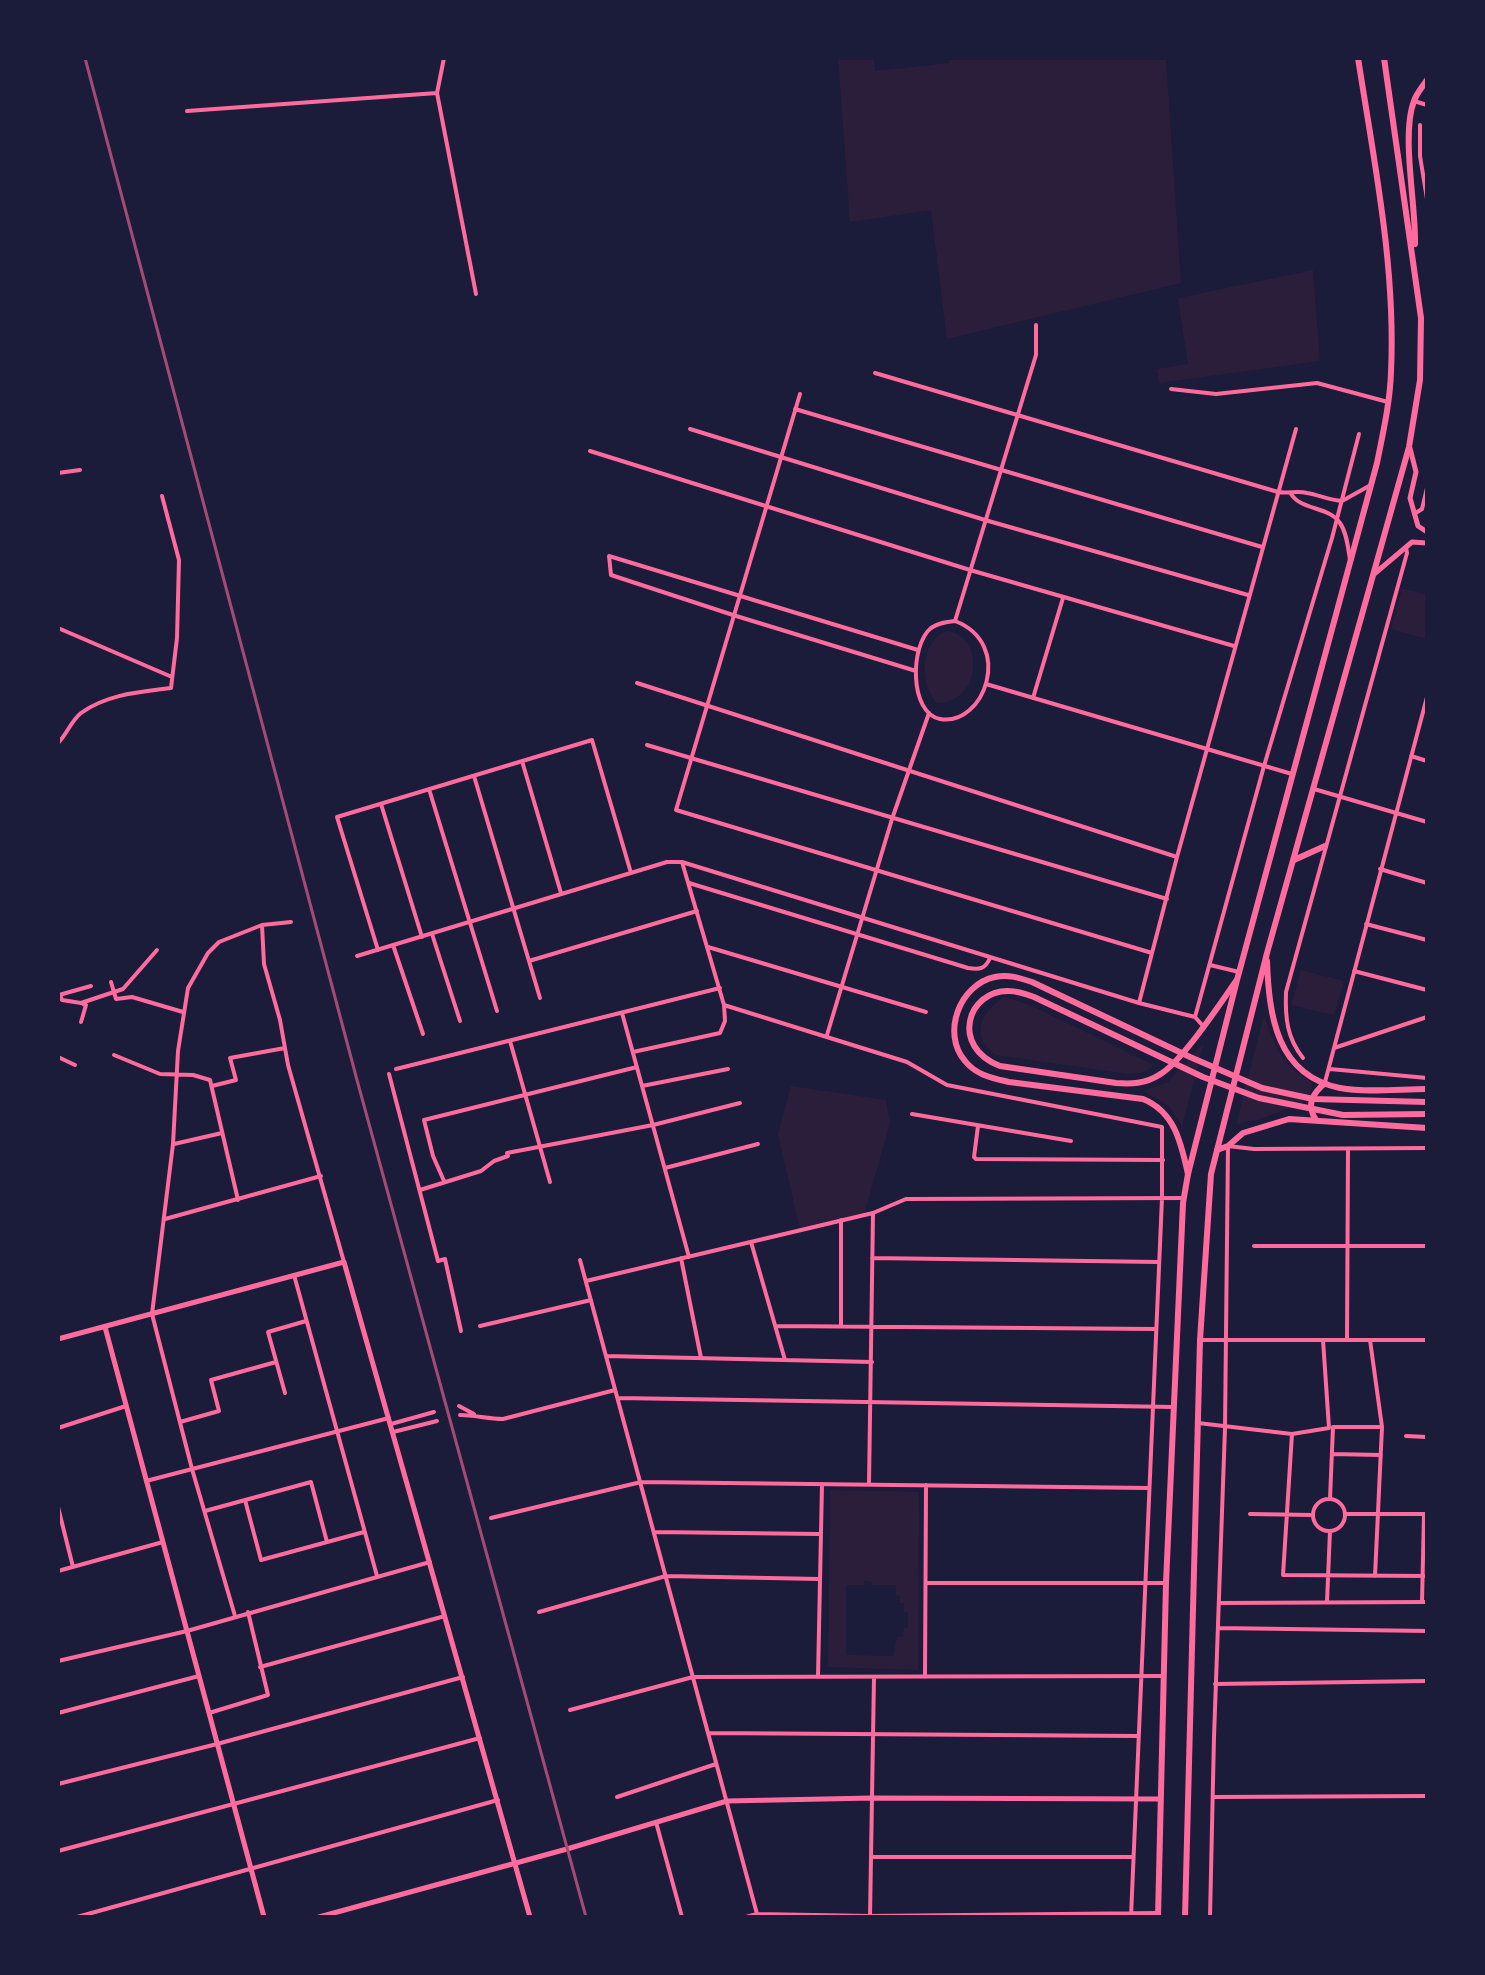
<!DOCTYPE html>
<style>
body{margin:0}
#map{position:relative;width:1485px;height:1975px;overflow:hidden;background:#1b1b3a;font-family:"PT Sans Narrow",sans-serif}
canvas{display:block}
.frame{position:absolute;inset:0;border:60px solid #1b1b3a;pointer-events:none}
</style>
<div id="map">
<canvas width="1485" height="1975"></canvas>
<div class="frame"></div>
</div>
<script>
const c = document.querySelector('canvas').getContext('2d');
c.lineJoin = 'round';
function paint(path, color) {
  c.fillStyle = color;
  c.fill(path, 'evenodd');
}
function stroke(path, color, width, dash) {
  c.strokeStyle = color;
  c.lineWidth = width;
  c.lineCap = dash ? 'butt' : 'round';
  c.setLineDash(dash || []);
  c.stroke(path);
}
paint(new Path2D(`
 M 838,58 L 874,58 L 875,71 L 949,63 L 949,58 L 1166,58 L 1181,283 L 947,339 L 931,210 L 850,222 Z
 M 1313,270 L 1320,361 L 1159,383 L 1157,369 L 1188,364 L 1178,298 Z
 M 1402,588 L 1427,595 L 1427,639 L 1391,629 Z
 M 946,631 C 986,634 982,704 936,703 C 920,680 919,644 946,631 Z
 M 1301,970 L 1344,981 L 1334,1015 L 1291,1005 Z
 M 1005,997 L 1032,1006 L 1152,1064 L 1152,1068 L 1140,1073 L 1128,1074 L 996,1055 C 969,1037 981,1010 1005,997 Z
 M 1264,1015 C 1273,1044 1283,1067 1311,1082 L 1312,1089 L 1304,1102 L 1258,1120 L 1236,1124 Z
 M 1204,1043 L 1182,1126 L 1169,1106 L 1143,1091 L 1168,1082 Z
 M 791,1086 L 886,1100 L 890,1123 L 864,1215 L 800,1230 L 778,1134 Z
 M 830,1490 L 919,1492 L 918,1670 L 828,1667 ZM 864,1581 L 872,1582 L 872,1585 L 896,1585 L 896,1595 L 900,1596 L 900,1603 L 904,1603 L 904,1612 L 908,1613 L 908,1628 L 904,1628 L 903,1637 L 897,1637 L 893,1656 L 846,1655 L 846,1585 L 864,1585 Z`), '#2a1e3b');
stroke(new Path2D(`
 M 444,58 L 437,93 L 476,294
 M 1414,101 L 1427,105
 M 187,111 L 437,93
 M 1420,125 L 1420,156 L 1427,199
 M 875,373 L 1278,492 C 1289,494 1297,490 1307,493 C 1319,495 1329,500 1342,501 L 1369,486
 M 1171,389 L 1216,394 L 1317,383 L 1388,402
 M 800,394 L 676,810 L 1152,953
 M 795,409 L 1262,547
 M 690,429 L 985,520 L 1248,595
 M 590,451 L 970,570 L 1234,646
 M 58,473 L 80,470
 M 1291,494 C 1302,511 1329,506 1340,523 C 1347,533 1348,548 1350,560
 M 1414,514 L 1422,509 L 1427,488
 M 955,621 L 1036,355 L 1036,325
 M 955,621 C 1015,644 984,727 940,719 C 909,713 910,645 931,628 C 938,623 946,622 955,621 Z
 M 58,628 L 172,677
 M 916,671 L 733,615 L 611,575 L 609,556 L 918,650
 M 637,683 L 1177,857
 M 986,684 L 1292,774
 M 1033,698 L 1063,598
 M 58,743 C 67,734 71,721 81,713 C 107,694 140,692 171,688 L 177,638 L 179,560 L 162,496
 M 647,745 L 1167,899
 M 1411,756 L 1427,761
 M 522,761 L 561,893
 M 474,776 L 540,998
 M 429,789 L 497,1011
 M 1314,789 L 1427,822
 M 381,804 L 422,937
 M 1380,869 L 1427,883
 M 689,883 L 968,968 C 980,970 985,969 990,958
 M 1366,924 L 1427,940
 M 262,925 L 264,964 L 280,1020 L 288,1065 L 344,1262
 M 432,934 L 460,1021
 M 393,945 L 423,1034
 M 708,947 L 926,1012
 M 378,950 L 337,817 L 592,740 L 631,873
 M 357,956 L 667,862 L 682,862 L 1139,1003
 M 529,961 L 697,911
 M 1210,965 L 1239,972
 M 1354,971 L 1427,990
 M 111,982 L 116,999 L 132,997 L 183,1012
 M 59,995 L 91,986
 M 60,995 L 62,1000 L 81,1003 L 123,989 L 157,950
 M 724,1005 L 907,1062 L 947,1085 L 1162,1127 L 1162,1198 L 1131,1917
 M 622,1013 L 689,1257
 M 1195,1017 L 1139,1003 L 1177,857 L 1296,429
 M 81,1022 L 86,1005 L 83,1004
 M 1203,1026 L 1195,1017 L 1264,766 L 1332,538 L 1359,434
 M 827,1035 L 892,819 L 929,713
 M 510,1041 L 550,1182
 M 1334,1048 L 1427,697
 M 633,1052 L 720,1033 L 725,1021 L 724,1005 L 682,862
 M 114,1055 L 160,1074 L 193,1075 L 210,1080 L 238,1200
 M 58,1057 L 75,1065
 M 1303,1058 C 1287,1038 1285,1018 1286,992 L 1407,553 L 1406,547
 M 396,1069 L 720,988
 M 1330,1069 L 1427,1078
 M 389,1074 L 438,1261 L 445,1259 L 461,1331
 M 1325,1082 L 1334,1048 L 1427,1017
 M 212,1086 L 236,1080 L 230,1058 L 285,1048
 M 642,1086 L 728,1069
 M 912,1114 L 1071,1141
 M 978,1126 L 974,1157 L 976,1159 L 1163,1160
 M 174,1144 L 222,1133
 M 665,1168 L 758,1144
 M 444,1181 L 433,1156 L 424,1120 L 637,1067
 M 420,1190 L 481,1171 L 494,1161 L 508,1156 L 507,1153 L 653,1125 L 740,1103
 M 165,1219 L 321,1176
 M 841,1220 L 841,1326
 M 751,1242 L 785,1360
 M 1254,1246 L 1427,1246
 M 681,1258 L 701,1358
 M 872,1258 L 1159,1262
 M 580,1260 L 757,1914
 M 294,1275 L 377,1576
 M 586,1281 L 873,1213 L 906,1199 L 1184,1198
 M 480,1326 L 591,1300
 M 776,1326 L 1156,1329
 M 1200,1340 L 1427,1340
 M 1347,1340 L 1348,1149
 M 1370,1340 L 1382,1427 L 1375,1576
 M 606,1356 L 872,1362
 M 285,1393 L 268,1332 L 306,1321
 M 618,1398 L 1174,1407
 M 459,1406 L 474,1414
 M 460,1415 C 475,1415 488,1419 503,1419 L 615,1390
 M 180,1422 L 219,1411 L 211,1380 L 276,1362
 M 1198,1423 L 1292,1434 L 1329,1428 L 1323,1340
 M 391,1424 L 434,1412
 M 1333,1427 L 1382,1427
 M 58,1428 L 126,1406
 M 393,1432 L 437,1421
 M 1292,1434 L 1283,1575 L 1427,1576
 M 1406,1436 L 1427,1437
 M 1332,1454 L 1381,1455
 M 146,1481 L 389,1418
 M 869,1484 L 873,1213
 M 1330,1499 L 1333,1427
 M1313 1515a16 16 0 1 1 32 0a16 16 0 1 1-32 0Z
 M 245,1500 L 261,1560 L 364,1532
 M 58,1507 L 73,1567
 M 205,1511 L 311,1482 L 327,1542
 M 1250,1514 L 1313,1515
 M 1346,1514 L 1427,1514
 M 491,1518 L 641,1482 L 1148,1488
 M 654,1532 L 819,1534
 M 58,1571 L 163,1542
 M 927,1583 L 1166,1583
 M 1327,1602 L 1330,1531
 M 1422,1602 L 1424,1514
 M 1219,1603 L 1427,1602
 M 539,1612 L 666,1576 L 819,1579
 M 235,1616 L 192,1469 L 152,1314 L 173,1144 L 178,1051 L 188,988 L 208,953 L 219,942 L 262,925 L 291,922
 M 1218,1628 L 1427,1631
 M 58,1661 L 187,1631 L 430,1562
 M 260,1667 L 445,1616
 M 818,1677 L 822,1484
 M 925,1677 L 926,1485
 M 1215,1684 L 1427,1681
 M 570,1710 L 693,1677 L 1164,1676
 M 58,1713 L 199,1676
 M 209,1713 L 268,1695 L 248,1612
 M 708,1733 L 1138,1736
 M 58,1784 L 217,1744 L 463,1677
 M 617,1797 L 716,1764
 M 1213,1797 L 1427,1796
 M 656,1822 L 682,1917
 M 58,1851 L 480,1738
 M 871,1857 L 1133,1857
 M 77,1917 L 498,1800
 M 746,1917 L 757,1914 L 870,1916 L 1157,1913
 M 870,1917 L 874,1677
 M 1210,1917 L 1214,1737 L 1225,1428 L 1228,1146 L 1254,1149 L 1427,1148`), '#ff6b9d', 4);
stroke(new Path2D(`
 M 1410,448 L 1416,472 L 1410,498 L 1418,526 L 1427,532
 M 1373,575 L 1412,542 L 1427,543
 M 105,1327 L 264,1917
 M 58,1339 L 344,1262 L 530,1917
 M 319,1917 L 567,1849 L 727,1801 L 872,1798 L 1159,1799`), '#ff6b9d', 5);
stroke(new Path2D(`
 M 1236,981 C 1220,1004 1181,1063 1159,1075 C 1145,1084 1131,1084 1116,1083 L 1000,1066 C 950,1047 967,990 1009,991 C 1018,991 1026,994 1034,997 L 1203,1077 L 1259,1098 L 1343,1115 L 1427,1114
 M 1188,1174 C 1181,1143 1175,1112 1143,1099 L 1009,1082 C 992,1078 976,1075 965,1061 C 941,1033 960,984 995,977 C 1008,974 1020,978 1032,982 L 1190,1057 L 1262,1088 L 1313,1099 L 1427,1102`), '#ff6b9d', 6);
stroke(new Path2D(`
 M 1415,244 C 1416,204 1401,135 1414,101 C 1416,94 1423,86 1427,80
 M 1294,860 L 1325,846
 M 1267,961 C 1269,1015 1276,1075 1340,1088 C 1365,1093 1401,1089 1427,1089
 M 1316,1120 C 1306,1105 1312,1094 1325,1083
 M 1217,1150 L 1228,1146 L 1243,1133 L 1289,1119 L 1427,1128
 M 1158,1917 L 1166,1583 L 1183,1203 L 1188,1174 L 1237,980 L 1377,463 C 1383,433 1390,403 1391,372 C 1396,268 1374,161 1358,58
 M 1185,1917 L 1200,1340 L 1211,1174 L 1267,953 L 1409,447 L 1420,380 L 1421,318 L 1384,58`), '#ff6b9d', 6);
stroke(new Path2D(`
 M 85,58 L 357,1080 L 586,1917`), '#a44b75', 3);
</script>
